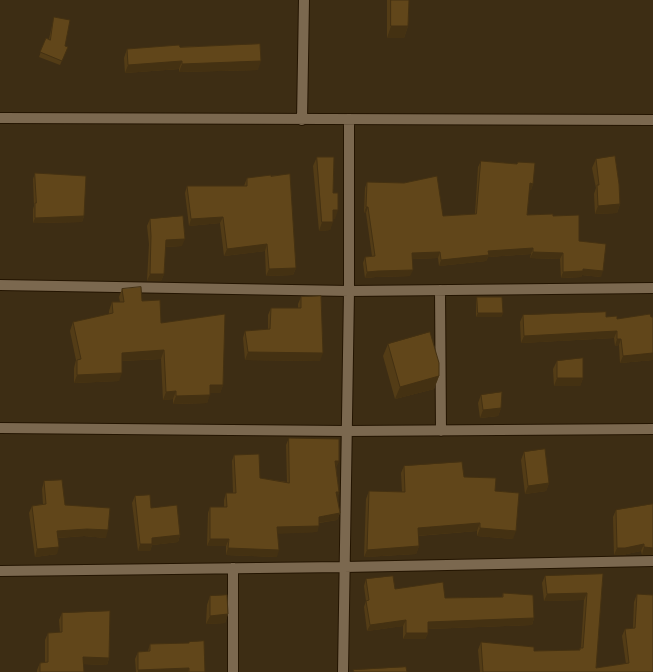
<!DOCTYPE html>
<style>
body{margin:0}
canvas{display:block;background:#3d2d14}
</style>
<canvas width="653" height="672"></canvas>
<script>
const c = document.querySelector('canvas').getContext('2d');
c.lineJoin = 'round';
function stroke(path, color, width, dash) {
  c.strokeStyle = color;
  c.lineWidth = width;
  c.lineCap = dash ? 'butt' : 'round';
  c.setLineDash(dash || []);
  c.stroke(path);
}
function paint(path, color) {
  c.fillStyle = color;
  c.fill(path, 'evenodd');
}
const minor = new Path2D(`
 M 0,118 L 653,120
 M 302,120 L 304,0
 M 0,285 L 349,291 L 653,288
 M 440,290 L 441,431
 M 0,428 L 346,431 L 653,429
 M 0,571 L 344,567 L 653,561
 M 233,672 L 233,568
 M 343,672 L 349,291 L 349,119`);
stroke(minor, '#231400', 12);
stroke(minor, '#7b684f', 10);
paint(new Path2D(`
 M 387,0 L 409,0 L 408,26 L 404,38 L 387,38 Z
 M 54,17 L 65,46 L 68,47 L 60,65 L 39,57 L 46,38 L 49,39 Z
 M 180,47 L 258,70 L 179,72 L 179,69 L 125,73 L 124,58 L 127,49 Z
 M 317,157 L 333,193 L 335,219 L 333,219 L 330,230 L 319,231 L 313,166 Z
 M 596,159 L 620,204 L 617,213 L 595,214 L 594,194 L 596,188 L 592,168 Z
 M 481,161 L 517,164 L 518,162 L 533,184 L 531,190 L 529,190 L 527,215 L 553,216 L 579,241 L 601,277 L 582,275 L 581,277 L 561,278 L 560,259 L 530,258 L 531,254 L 488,257 L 486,261 L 439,266 L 438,258 L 412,259 L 410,276 L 376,277 L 365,278 L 363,263 L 365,257 L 372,256 L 366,213 L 364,213 L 365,188 L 367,182 L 443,216 L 475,214 L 478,167 Z
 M 35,173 L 84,216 L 82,222 L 33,223 L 33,209 L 34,206 L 33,179 Z
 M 247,178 L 296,268 L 293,275 L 266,276 L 265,251 L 224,256 L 220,223 L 189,226 L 185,193 L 187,186 L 244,186 Z
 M 150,219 L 182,246 L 165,247 L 164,274 L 161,281 L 147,281 L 149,244 L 147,226 Z
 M 122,289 L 142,301 L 161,323 L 223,385 L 220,393 L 210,393 L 207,403 L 173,404 L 173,399 L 163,400 L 161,359 L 122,361 L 119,381 L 74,383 L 74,368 L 76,360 L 70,331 L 73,322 L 109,314 L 109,311 L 112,302 L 120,302 L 119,297 Z
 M 301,297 L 320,361 L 245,360 L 243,338 L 245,331 L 268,330 L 268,315 L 271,308 L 298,308 L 298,304 Z
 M 477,297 L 503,313 L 501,317 L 476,317 L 476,302 Z
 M 523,315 L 606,317 L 617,319 L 653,317 L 653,360 L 620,363 L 619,345 L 615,346 L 614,338 L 521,343 L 520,322 Z
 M 388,344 L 439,376 L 434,389 L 395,399 L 383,356 Z
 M 557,361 L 583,378 L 580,386 L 554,386 L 553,369 Z
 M 481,395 L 501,408 L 498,416 L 480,418 L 478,403 Z
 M 289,438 L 339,461 L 336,467 L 339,492 L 337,498 L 340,513 L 337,520 L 319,523 L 317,532 L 278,533 L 277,557 L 226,555 L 226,546 L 207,546 L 208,513 L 210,507 L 224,507 L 224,500 L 226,493 L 233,493 L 232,461 L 234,455 L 260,478 L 287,482 L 286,445 Z
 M 524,452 L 549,483 L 546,491 L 525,494 L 521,460 Z
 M 404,466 L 464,477 L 495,491 L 513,539 L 477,536 L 477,531 L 418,536 L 419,546 L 416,554 L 364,557 L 366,499 L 369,491 L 402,492 L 401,473 Z
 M 44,481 L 65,505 L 106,538 L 84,536 L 58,538 L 57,554 L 35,557 L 29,513 L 32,506 L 43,504 L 42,489 Z
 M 135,496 L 151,508 L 180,535 L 178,542 L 152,545 L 150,551 L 138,551 L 132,503 Z
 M 616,510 L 653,555 L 642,555 L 641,551 L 622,555 L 614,555 L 613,517 Z
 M 603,574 L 596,668 L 626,664 L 622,636 L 625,629 L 633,628 L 634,602 L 637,594 L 653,672 L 480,672 L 478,650 L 481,642 L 534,651 L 579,650 L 580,648 L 581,648 L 584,600 L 544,601 L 542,583 L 545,576 Z
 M 366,579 L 395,589 L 445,598 L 502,597 L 503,593 L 534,618 L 532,625 L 428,629 L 428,633 L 425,639 L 403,639 L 403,626 L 367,631 L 364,607 L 366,601 L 364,586 Z
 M 210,596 L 228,614 L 225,623 L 206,624 L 207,605 Z
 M 62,613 L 109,658 L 107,665 L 83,664 L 84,672 L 37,672 L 37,670 L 40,663 L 45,662 L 45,640 L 48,633 L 60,633 L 59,620 Z
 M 150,644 L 205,672 L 136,672 L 135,659 L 138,652 L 148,651 Z`), '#533c16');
paint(new Path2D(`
 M 391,26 L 408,26 L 404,38 L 387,38 Z
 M 182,61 L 179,69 L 125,73 L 128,65 Z
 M 261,61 L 258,70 L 179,72 L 182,64 Z
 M 530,183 L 533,184 L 531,190 L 527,189 Z
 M 620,204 L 617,213 L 595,214 L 598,206 Z
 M 366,207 L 368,207 L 366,213 L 364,213 Z
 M 333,210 L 338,210 L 335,219 L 330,219 Z
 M 84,216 L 82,222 L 33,223 L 35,218 Z
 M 223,217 L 220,223 L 189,226 L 191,219 Z
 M 322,222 L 333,222 L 330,230 L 319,231 Z
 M 185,239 L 182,246 L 163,247 L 166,240 Z
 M 267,244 L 265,251 L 224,256 L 227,249 Z
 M 533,248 L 531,254 L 488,257 L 486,261 L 439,266 L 441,260 L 488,251 Z
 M 440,252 L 438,258 L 410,259 L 412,253 Z
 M 533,252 L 563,253 L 560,259 L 530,258 Z
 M 296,268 L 293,275 L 266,276 L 269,269 Z
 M 583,269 L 603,271 L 601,277 L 582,275 L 581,277 L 561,278 L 563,272 Z
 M 413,270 L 410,276 L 376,277 L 365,278 L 367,272 L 378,271 Z
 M 150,274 L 164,274 L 161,281 L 147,281 Z
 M 478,313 L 503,313 L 501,317 L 476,317 Z
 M 617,331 L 614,338 L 521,343 L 524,336 Z
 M 617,339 L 621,339 L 619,345 L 615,346 Z
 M 164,350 L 161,359 L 119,361 L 122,353 Z
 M 248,352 L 323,353 L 320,361 L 245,360 Z
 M 653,353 L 653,360 L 620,363 L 623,356 Z
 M 122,373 L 119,381 L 74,383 L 77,375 Z
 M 439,376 L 434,389 L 395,399 L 400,387 Z
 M 557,378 L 583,378 L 580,386 L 554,386 Z
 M 210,385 L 223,385 L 220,393 L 207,393 Z
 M 176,391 L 173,399 L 163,400 L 166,392 Z
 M 210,395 L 207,403 L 173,404 L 176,396 Z
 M 501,408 L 498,416 L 480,418 L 483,410 Z
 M 335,461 L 339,461 L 336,467 L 332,467 Z
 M 549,483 L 546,491 L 525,494 L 528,486 Z
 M 336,492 L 339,492 L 337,499 Z
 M 340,513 L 337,520 L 316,523 L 319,517 Z
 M 480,523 L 477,531 L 415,536 L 418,528 Z
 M 319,526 L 317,532 L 275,534 L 277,527 Z
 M 480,528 L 516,531 L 513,539 L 477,536 Z
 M 87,529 L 108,530 L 106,538 L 84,536 L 55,538 L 57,531 Z
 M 180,535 L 178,542 L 152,545 L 150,551 L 138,551 L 140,544 L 152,538 Z
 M 210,539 L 229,539 L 226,546 L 207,546 Z
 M 644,544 L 641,551 L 622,555 L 614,555 L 617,548 Z
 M 419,546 L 416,554 L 364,557 L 367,550 Z
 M 59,547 L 57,554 L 35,557 L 37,549 Z
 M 644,547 L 653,548 L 653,555 L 642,555 Z
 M 228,548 L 279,550 L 277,557 L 226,555 Z
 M 587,593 L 584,600 L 544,601 L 547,594 Z
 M 228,614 L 225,623 L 206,624 L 210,616 Z
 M 534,618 L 532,625 L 426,629 L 428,622 Z
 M 406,620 L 403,626 L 367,631 L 370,625 Z
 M 406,633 L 428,633 L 425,639 L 403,639 Z
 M 83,657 L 109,658 L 107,665 L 80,664 Z
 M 189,668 L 188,672 L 138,672 L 138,670 Z`), '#443112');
const building = new Path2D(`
 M 391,0 L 409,0 L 408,26 L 391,26 Z
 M 54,17 L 70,20 L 65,46 L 68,47 L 62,61 L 40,52 L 46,38 L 50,40 Z
 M 260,44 L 261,61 L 182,64 L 182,61 L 128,65 L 127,49 L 179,45 L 180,47 Z
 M 615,156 L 619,184 L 620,204 L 598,206 L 597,185 L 599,185 L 596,159 Z
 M 317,157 L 334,157 L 333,193 L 338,193 L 338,210 L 333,210 L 333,222 L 322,222 Z
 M 481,161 L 517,164 L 518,162 L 535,163 L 533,184 L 530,183 L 527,215 L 553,214 L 553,216 L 579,215 L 579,241 L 606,244 L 603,271 L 583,269 L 583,271 L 563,272 L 563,253 L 533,252 L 533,248 L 488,251 L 489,255 L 441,260 L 440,252 L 412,253 L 413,270 L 378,271 L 367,272 L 365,257 L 375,256 L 368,207 L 366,207 L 367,182 L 404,183 L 437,176 L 443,216 L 476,214 Z
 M 35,173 L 86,176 L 84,216 L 35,218 L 35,203 L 36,203 Z
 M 290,174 L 296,268 L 269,269 L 267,244 L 227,249 L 223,217 L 191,219 L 187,186 L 247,186 L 247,178 L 271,175 L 271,176 Z
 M 183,216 L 185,239 L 166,240 L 164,274 L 150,274 L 151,236 L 150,219 Z
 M 141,287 L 142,301 L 160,300 L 161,323 L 225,314 L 223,385 L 210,385 L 210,395 L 176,396 L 176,391 L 166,392 L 164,350 L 122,353 L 122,373 L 77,375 L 77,360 L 81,359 L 73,322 L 113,313 L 112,302 L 124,302 L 122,289 Z
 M 321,296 L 323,353 L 248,352 L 245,331 L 270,329 L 271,308 L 301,308 L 301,297 Z
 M 477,297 L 502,297 L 503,313 L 478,313 Z
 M 606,312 L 606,317 L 617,316 L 617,319 L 650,314 L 651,317 L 653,317 L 653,353 L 623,356 L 621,339 L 617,339 L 617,331 L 524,336 L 523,315 Z
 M 430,332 L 439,363 L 439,376 L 400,387 L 388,344 Z
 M 583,358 L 583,378 L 557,378 L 557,361 Z
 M 502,392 L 501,408 L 483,410 L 481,395 Z
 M 289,438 L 339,439 L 339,461 L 335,461 L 339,492 L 336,492 L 340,513 L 319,517 L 319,526 L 277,527 L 279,550 L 228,548 L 229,539 L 210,539 L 210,507 L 227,507 L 226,493 L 236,493 L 234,455 L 259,454 L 260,478 L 289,483 Z
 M 545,449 L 549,483 L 528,486 L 524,452 Z
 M 462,462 L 464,477 L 496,478 L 495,491 L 519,493 L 516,531 L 480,528 L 480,523 L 418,528 L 419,546 L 367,550 L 369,491 L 405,492 L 404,466 Z
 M 62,480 L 65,505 L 110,508 L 108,530 L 87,529 L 57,531 L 59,547 L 37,549 L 32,506 L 46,504 L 44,481 Z
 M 150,495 L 151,508 L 177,505 L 180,535 L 152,538 L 152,544 L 140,544 L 135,496 Z
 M 653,504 L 653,548 L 644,547 L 644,544 L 625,548 L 617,548 L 616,510 Z
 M 603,574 L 596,668 L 629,663 L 625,629 L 635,628 L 637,594 L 653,595 L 653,672 L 483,672 L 481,642 L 534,647 L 534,651 L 580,650 L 580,648 L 583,648 L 587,593 L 547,594 L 545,576 Z
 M 393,576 L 395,589 L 443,582 L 445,598 L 503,597 L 503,593 L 533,595 L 534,618 L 428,622 L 428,633 L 406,633 L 406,620 L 370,625 L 366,601 L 369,600 L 366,579 Z
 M 227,595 L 228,614 L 210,616 L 210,596 Z
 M 110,611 L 109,658 L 83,657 L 84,672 L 40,672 L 40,663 L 48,662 L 48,633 L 62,632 L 62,613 Z
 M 204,641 L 205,672 L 189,672 L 189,668 L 138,670 L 138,652 L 150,651 L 150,644 L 189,643 L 189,642 Z
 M 406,667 L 407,672 L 354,672 L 353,670 Z`);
paint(building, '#61461a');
stroke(building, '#443112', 1);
</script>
